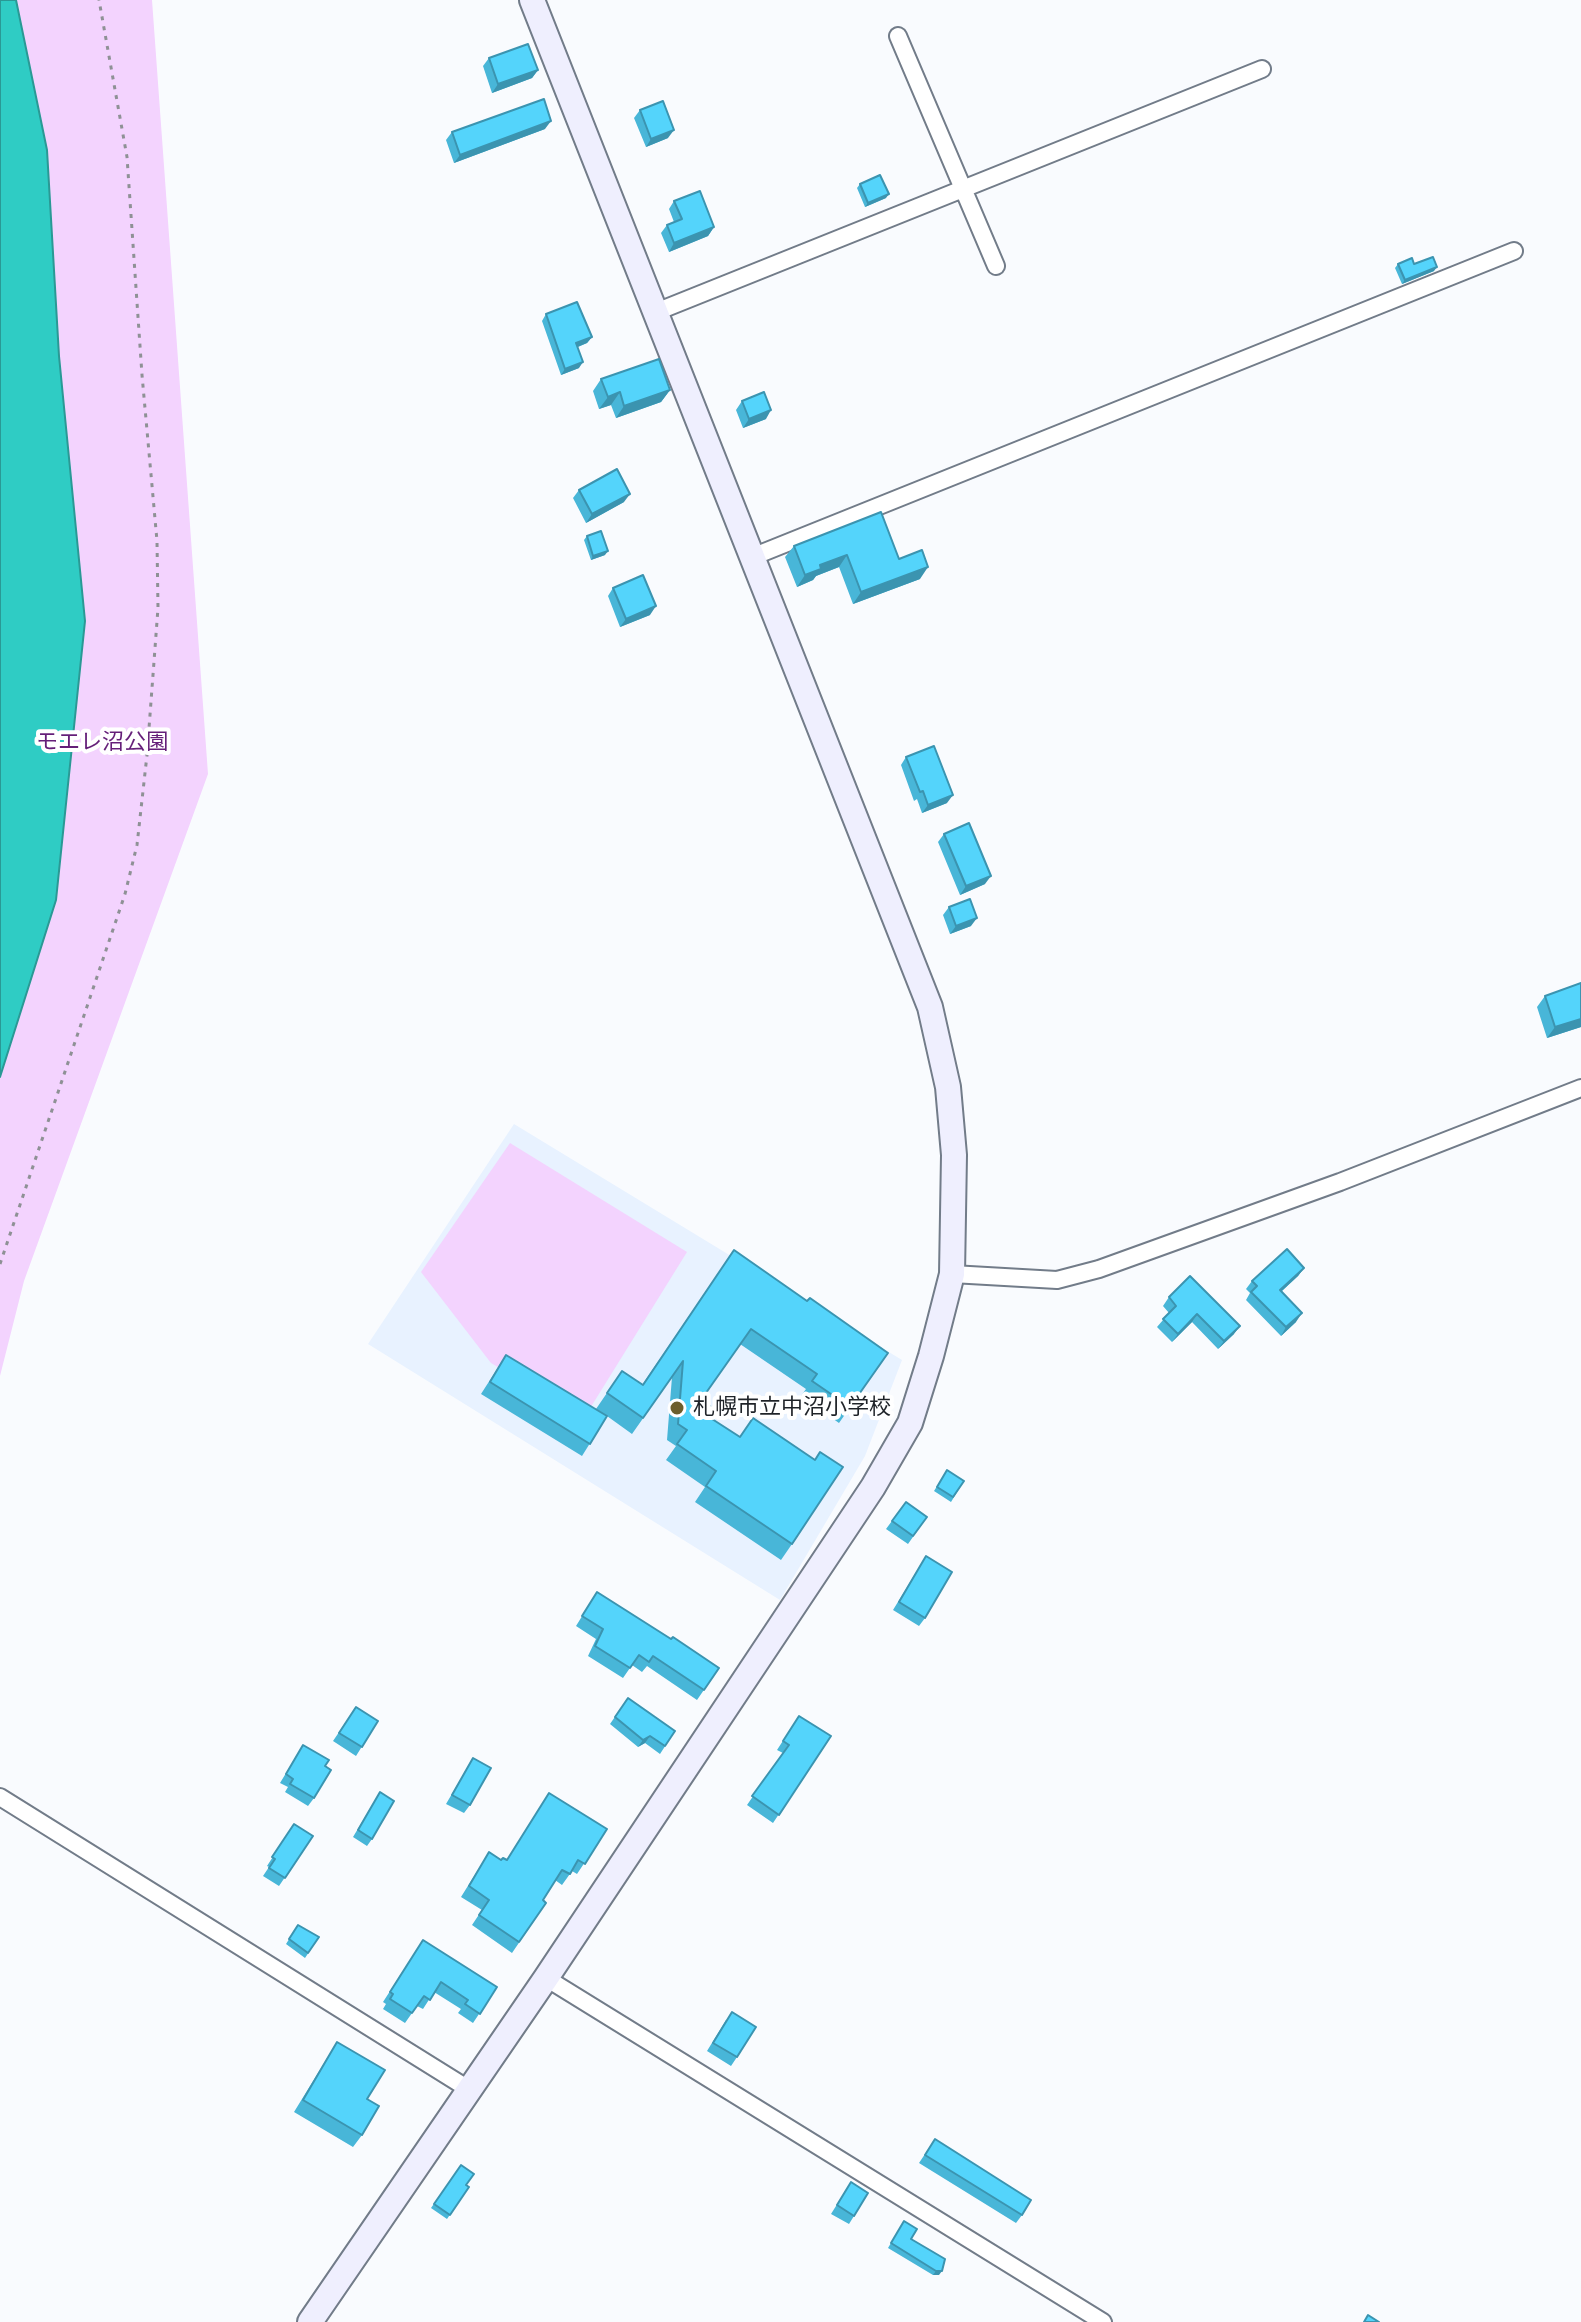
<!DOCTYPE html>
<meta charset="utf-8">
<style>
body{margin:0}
canvas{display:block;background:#f9fbfe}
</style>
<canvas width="1581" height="2322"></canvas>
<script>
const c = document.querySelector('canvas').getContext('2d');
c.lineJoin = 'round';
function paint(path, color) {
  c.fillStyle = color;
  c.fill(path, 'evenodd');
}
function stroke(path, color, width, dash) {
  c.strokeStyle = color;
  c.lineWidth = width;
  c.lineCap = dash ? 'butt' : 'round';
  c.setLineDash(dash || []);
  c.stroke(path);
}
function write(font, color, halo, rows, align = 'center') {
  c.font = font + ' Helvetica,"Noto Sans JP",sans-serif';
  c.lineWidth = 8;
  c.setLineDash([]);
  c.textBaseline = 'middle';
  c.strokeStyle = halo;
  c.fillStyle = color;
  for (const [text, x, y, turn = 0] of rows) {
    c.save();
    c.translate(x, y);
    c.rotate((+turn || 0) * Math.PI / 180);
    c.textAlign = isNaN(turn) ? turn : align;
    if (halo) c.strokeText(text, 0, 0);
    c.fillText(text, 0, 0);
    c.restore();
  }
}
paint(new Path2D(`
 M 514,1124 L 902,1360 L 865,1456 L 780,1600 L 368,1344 Z`), '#e8f2ff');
paint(new Path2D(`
 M 0,0 L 152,0 L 208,774 L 24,1281 L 0,1376 Z
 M 510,1143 L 687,1252 L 584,1418 L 491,1363 L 421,1272 Z`), '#f3d3fe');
const water = new Path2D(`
 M 0,0 L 16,0 L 47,150 L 59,356 L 85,621 L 56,900 L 0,1077 Z`);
paint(water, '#2fccc4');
stroke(water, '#2a9995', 2);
const street = new Path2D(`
 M 898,36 L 996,266
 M 656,312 L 1262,69
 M 752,557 L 1514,251
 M 952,1274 L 1057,1280 L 1099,1269 L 1340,1182 L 1581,1088
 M 0,1797 L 470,2090
 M 546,1978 L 1103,2322`);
const secondary = new Path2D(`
 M 310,2322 L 546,1978 L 873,1487 L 910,1423 L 931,1356 L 952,1274 L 954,1155 L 948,1087 L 930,1007 L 532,0`);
stroke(street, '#727c89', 20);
stroke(secondary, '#727c89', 28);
stroke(new Path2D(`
 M 0,1264 L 125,894 L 137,845 L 147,755 L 158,608 L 157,541 L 142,375 L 127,157 L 99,0`), '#8e9195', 3, [4, 6]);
stroke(street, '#fff', 16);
stroke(secondary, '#efeffe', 24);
paint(new Path2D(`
 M 489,58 L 538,70 L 532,78 L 492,93 L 483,66 Z
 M 640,110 L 668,138 L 646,147 L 634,118 Z
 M 545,129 L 454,163 L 446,140 L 452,132 Z
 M 860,184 L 886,198 L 865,207 L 857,188 Z
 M 674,201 L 714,227 L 708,236 L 669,252 L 661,233 L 667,225 L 674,222 L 669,209 Z
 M 1398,264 L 1414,264 L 1434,271 L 1402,284 L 1395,268 Z
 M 546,314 L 592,337 L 587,343 L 578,347 L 579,368 L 561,375 L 542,321 Z
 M 601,379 L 670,390 L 661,402 L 616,418 L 611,405 L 599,409 L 593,391 Z
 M 742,401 L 766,419 L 743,428 L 736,410 Z
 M 579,490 L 624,502 L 586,523 L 573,498 Z
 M 587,536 L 605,555 L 591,560 L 584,540 Z
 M 794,546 L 899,559 L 920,579 L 853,604 L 839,567 L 816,576 L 813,580 L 797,587 L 785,557 Z
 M 613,588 L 650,615 L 620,627 L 608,596 Z
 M 906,757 L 947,803 L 922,813 L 917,799 L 914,801 L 901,765 Z
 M 944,834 L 985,884 L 960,895 L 938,842 Z
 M 949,907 L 971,926 L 950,934 L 943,915 Z
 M 1545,996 L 1581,1027 L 1547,1038 L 1537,1007 Z
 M 734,1250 L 807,1301 L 888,1353 L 839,1423 L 801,1396 L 806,1389 L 740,1344 L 701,1400 L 709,1417 L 792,1544 L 781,1560 L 695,1502 L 705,1487 L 666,1460 L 676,1446 L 667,1440 L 672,1377 L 632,1434 L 607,1416 L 582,1456 L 481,1394 L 506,1355 L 607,1416 L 596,1409 L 622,1371 L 642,1385 Z
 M 1304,1268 L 1298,1276 L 1282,1291 L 1296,1322 L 1281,1336 L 1246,1300 L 1250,1293 L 1246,1289 L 1252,1281 Z
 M 1169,1297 L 1234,1334 L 1218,1349 L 1192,1322 L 1172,1342 L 1157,1327 L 1169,1313 L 1163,1306 Z
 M 947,1470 L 964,1481 L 951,1502 L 934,1491 Z
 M 906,1502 L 927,1517 L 908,1544 L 886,1529 Z
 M 926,1556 L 925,1618 L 919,1626 L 893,1610 Z
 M 597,1592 L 671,1639 L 719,1668 L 697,1700 L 647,1666 L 642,1672 L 632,1665 L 623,1678 L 588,1656 L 596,1639 L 576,1626 Z
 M 628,1698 L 675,1731 L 660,1754 L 645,1743 L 638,1747 L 610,1724 Z
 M 356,1707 L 378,1721 L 356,1756 L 333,1741 Z
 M 799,1716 L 831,1736 L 773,1823 L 747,1805 L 783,1753 L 777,1750 Z
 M 303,1745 L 325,1766 L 314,1798 L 308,1806 L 285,1792 L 288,1787 L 280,1783 Z
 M 473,1758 L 470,1805 L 464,1813 L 446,1804 Z
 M 380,1792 L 372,1839 L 367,1846 L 353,1837 Z
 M 294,1824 L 313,1836 L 279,1886 L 263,1876 L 269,1867 L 267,1866 Z
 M 607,1829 L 577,1874 L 572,1871 L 562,1885 L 555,1880 L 543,1900 L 546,1903 L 512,1953 L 472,1925 L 482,1910 L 461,1897 L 489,1852 L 501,1860 L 506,1860 Z
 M 298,1925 L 319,1937 L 305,1958 L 286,1944 Z
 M 423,1940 L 497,1987 L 473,2023 L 458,2013 L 461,2009 L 434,1992 L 423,2009 L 417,2006 L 405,2023 L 383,2009 L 386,2004 L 383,2002 Z
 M 726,2020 L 737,2057 L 731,2066 L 707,2051 Z
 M 337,2042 L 367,2099 L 362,2135 L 353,2147 L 294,2112 Z
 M 935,2139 L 1022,2215 L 1016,2223 L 919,2163 Z
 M 461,2165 L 466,2185 L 469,2187 L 447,2219 L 431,2208 Z
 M 851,2182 L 854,2216 L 849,2224 L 831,2214 Z
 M 904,2221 L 911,2239 L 939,2275 L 933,2275 L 888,2248 Z`), '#48b6d8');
paint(new Path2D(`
 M 538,70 L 532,78 L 492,93 L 498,84 Z
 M 551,121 L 545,129 L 454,163 L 460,155 Z
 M 674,130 L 668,138 L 646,147 L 651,139 Z
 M 889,194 L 886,198 L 865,207 L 868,203 Z
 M 714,227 L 708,236 L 669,252 L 674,243 Z
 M 1437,267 L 1434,271 L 1402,284 L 1405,280 Z
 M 592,337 L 587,343 L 572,349 L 576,343 Z
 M 583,362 L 579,368 L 561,375 L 565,369 Z
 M 670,390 L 661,402 L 616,418 L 624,406 Z
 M 620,392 L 611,405 L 599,409 L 608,397 Z
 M 771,410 L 766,419 L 743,428 L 749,419 Z
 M 630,494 L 624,502 L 586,523 L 592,514 Z
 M 608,551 L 605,555 L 591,560 L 593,556 Z
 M 847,555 L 839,567 L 816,576 L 813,580 L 797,587 L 805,575 L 820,565 Z
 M 928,567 L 920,579 L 853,604 L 861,592 Z
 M 656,606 L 650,615 L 620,627 L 626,619 Z
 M 953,795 L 947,803 L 922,813 L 928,805 Z
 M 991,876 L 985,884 L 960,895 L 966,886 Z
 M 977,918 L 971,926 L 950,934 L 956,926 Z
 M 1581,1019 L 1581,1027 L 1547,1038 L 1555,1027 Z
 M 1304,1268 L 1298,1276 L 1274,1298 L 1280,1290 Z
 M 1302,1313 L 1296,1322 L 1281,1336 L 1286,1327 Z
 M 1197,1314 L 1192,1322 L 1172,1342 L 1178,1334 Z
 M 1240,1326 L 1234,1334 L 1218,1349 L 1224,1341 Z
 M 650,1736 L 645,1743 L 638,1747 L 643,1740 Z
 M 936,2271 L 942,2271 L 939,2275 L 933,2275 Z`), '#3b94b0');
const building = new Path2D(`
 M 528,44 L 538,70 L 498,84 L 489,58 Z
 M 544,99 L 551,121 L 460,155 L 452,132 Z
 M 663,101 L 674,130 L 651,139 L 640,110 Z
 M 880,175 L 889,194 L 868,203 L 860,184 Z
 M 700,191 L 714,227 L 674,243 L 667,225 L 682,219 L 674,201 Z
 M 1433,257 L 1437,267 L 1405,280 L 1398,264 L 1412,258 L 1414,264 Z
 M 577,302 L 592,337 L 576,343 L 583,362 L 565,369 L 546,314 Z
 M 659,359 L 670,390 L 624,406 L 620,392 L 608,397 L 601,379 Z
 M 764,392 L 771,410 L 749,419 L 742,401 Z
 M 617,469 L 630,494 L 592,514 L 579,490 Z
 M 881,512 L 899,559 L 922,550 L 928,567 L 861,592 L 847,555 L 820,565 L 821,569 L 805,575 L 794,546 Z
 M 601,531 L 608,551 L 593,556 L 587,536 Z
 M 643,575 L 656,606 L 626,619 L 613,588 Z
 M 934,746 L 953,795 L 928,805 L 923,791 L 920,792 L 906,757 Z
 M 969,823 L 991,876 L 966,886 L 944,834 Z
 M 970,899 L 977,918 L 956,926 L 949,907 Z
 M 1581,983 L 1581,1019 L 1555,1027 L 1545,996 Z
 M 1287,1249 L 1304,1268 L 1280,1290 L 1302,1313 L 1286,1327 L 1251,1292 L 1257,1286 L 1252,1281 Z
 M 734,1250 L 807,1301 L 810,1298 L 888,1353 L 850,1407 L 812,1381 L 817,1374 L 751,1329 L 701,1400 L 714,1409 L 709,1417 L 740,1437 L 753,1418 L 815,1460 L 820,1452 L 843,1467 L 792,1544 L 706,1486 L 716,1471 L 677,1444 L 687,1430 L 678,1424 L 683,1361 L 643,1418 L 607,1393 L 622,1371 L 643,1385 Z
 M 1190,1276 L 1240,1326 L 1224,1341 L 1197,1314 L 1178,1334 L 1163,1319 L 1176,1306 L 1169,1297 Z
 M 506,1355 L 607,1416 L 590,1444 L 490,1382 Z
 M 947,1470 L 964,1481 L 953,1497 L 937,1487 Z
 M 906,1502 L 927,1517 L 913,1536 L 892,1521 Z
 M 926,1556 L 952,1572 L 925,1618 L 899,1602 Z
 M 597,1592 L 671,1639 L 673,1637 L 719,1668 L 704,1690 L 653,1656 L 649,1662 L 639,1655 L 630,1668 L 595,1646 L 603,1629 L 582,1616 Z
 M 628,1698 L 675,1731 L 665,1746 L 650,1736 L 643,1740 L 615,1717 Z
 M 356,1707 L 378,1721 L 362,1747 L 339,1733 Z
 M 799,1716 L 831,1736 L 779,1815 L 752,1796 L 789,1745 L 783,1741 Z
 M 303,1745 L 329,1760 L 325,1766 L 331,1770 L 314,1798 L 290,1784 L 293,1779 L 286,1774 Z
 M 473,1758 L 491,1768 L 470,1805 L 452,1795 Z
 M 380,1792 L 394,1801 L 372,1839 L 358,1830 Z
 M 549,1793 L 607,1829 L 585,1864 L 578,1860 L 570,1874 L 562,1870 L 543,1900 L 546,1903 L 519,1942 L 479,1915 L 489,1900 L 469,1886 L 489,1852 L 501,1860 L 503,1858 L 507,1860 Z
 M 294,1824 L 313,1836 L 285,1878 L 269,1868 L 275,1859 L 272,1857 Z
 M 298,1925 L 319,1937 L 308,1953 L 289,1939 Z
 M 423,1940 L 497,1987 L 480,2014 L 465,2004 L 468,2000 L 441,1982 L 430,2000 L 424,1996 L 412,2013 L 390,1999 L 393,1994 L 390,1992 Z
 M 732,2012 L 756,2027 L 737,2057 L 713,2043 Z
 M 337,2042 L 385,2070 L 367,2099 L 379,2106 L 362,2135 L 303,2100 Z
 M 935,2139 L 1031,2200 L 1022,2215 L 925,2155 Z
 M 461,2165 L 474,2174 L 466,2185 L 469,2187 L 450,2215 L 434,2204 Z
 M 851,2182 L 868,2193 L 854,2216 L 837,2205 Z
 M 904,2221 L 917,2229 L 911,2239 L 945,2259 L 942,2271 L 936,2271 L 891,2243 Z
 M 1368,2315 L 1379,2322 L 1364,2322 Z`);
paint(building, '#54d4fb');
stroke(building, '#3b94b0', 2);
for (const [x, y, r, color] of [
 [677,1408,8,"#6c5e2c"]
]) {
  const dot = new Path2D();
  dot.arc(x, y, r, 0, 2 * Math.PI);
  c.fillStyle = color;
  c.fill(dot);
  stroke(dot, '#fff', 3);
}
write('22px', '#651f79', '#fff', [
 ["モエレ沼公園",102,743]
]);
write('22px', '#1f2328', '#fff', [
 ["札幌市立中沼小学校",693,1408]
], 'left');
</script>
